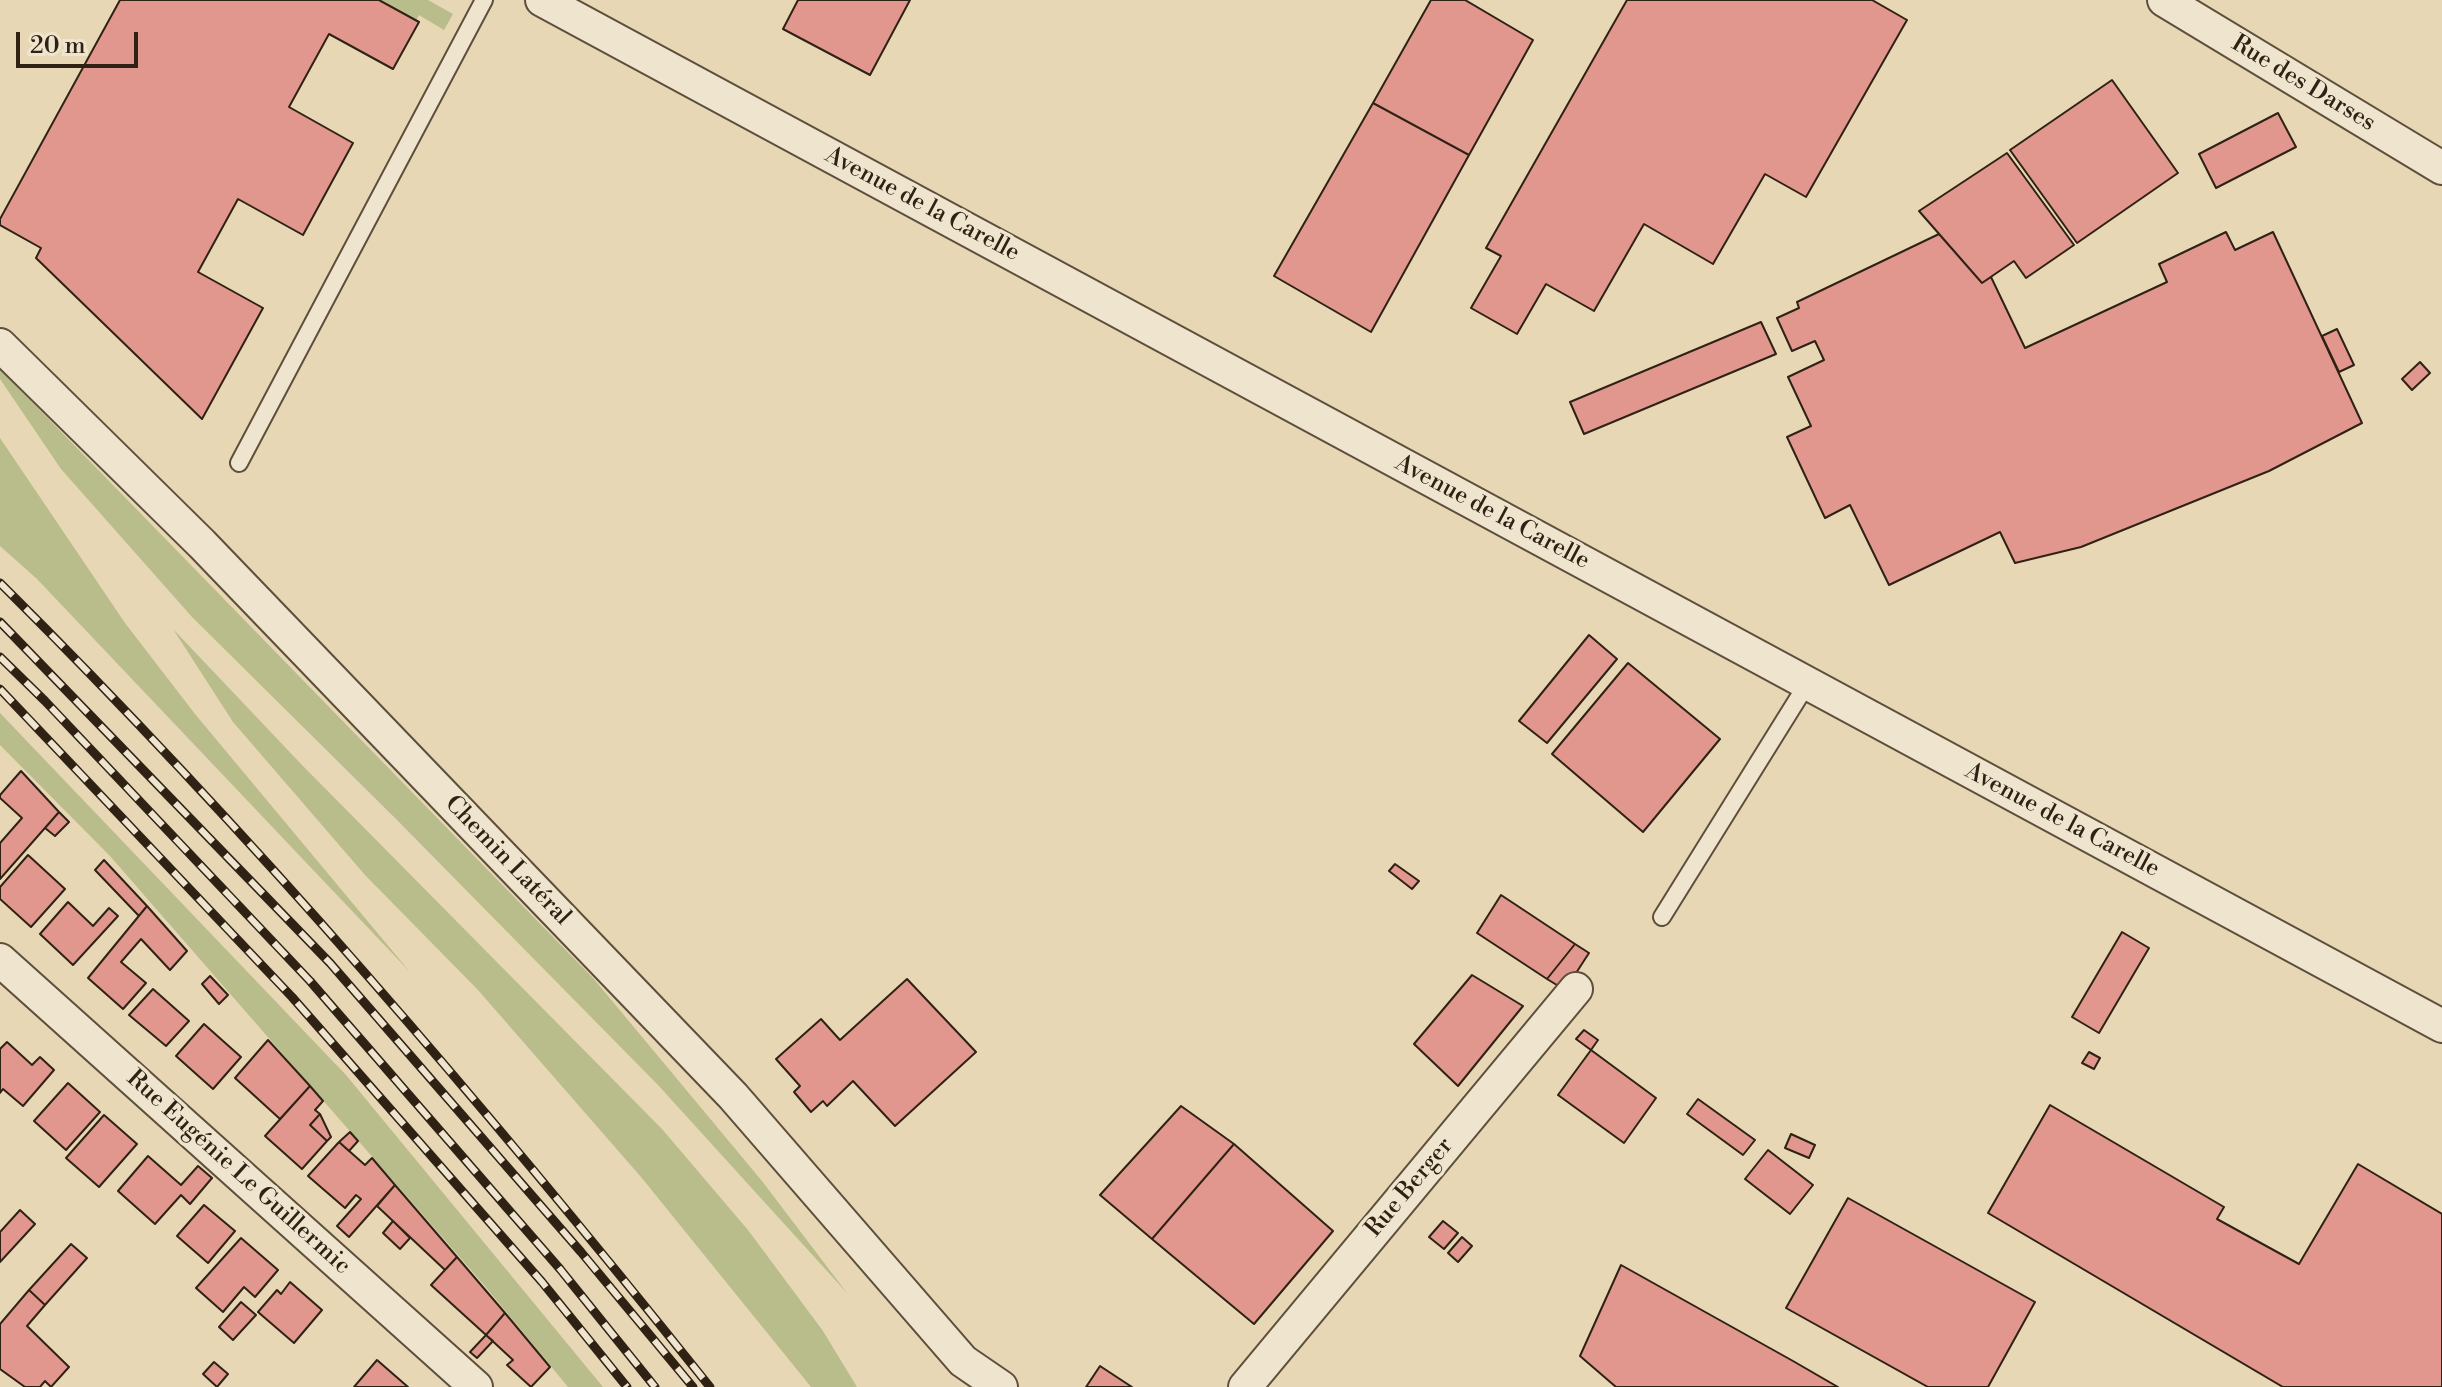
<!DOCTYPE html>
<meta charset="utf-8">
<style>
body{margin:0}
#map{position:relative;width:2442px;height:1387px;overflow:hidden;background:#e7d7b5;font-family:"Libre Bodoni",serif}
canvas{display:block}
.scale{position:absolute;left:16px;top:32px;width:122px;height:36px;box-sizing:border-box;border:4px solid #2f2214;border-top:0;padding-left:10px;font-size:24px;line-height:28px;white-space:nowrap;color:#2f2214;-webkit-text-stroke:6px #efe5cf;paint-order:stroke}
</style>
<div id="map">
<canvas width="2442" height="1387"></canvas>
<div class="scale">20 m</div>
</div>
<script>
const c = document.querySelector('canvas').getContext('2d');
c.lineJoin = 'round';
function paint(path, color) {
  c.fillStyle = color;
  c.fill(path, 'evenodd');
}
function stroke(path, color, width, dash) {
  c.strokeStyle = color;
  c.lineWidth = width;
  c.lineCap = dash ? 'butt' : 'round';
  c.setLineDash(dash || []);
  c.stroke(path);
}
function write(font, color, halo, rows, align = 'center') {
  c.font = font + ' "Libre Bodoni",serif';
  c.lineWidth = 7;
  c.setLineDash([]);
  c.textBaseline = 'middle';
  c.strokeStyle = halo;
  c.fillStyle = color;
  for (const [text, x, y, turn = 0] of rows) {
    c.save();
    c.translate(x, y);
    c.rotate((+turn || 0) * Math.PI / 180);
    c.textAlign = isNaN(turn) ? turn : align;
    if (halo) c.strokeText(text, 0, 0);
    c.fillText(text, 0, 0);
    c.restore();
  }
}
paint(new Path2D(`
 M 379,0 L 428,0 L 453,14 L 444,30 L 419,15 L 416,21 Z
 M 0,369 L 593,978 L 762,1181 L 847,1293 L 658,1085 L 396,819 L 192,617 L 61,469 L 0,379 Z
 M 0,438 L 125,623 L 195,714 L 410,972 L 37,579 L 0,546 Z
 M 173,629 L 301,764 L 662,1129 L 748,1230 L 823,1331 L 857,1387 L 811,1387 L 641,1177 L 478,990 L 365,875 L 233,722 Z
 M 0,713 L 346,1075 L 603,1387 L 568,1387 L 484,1285 L 110,856 L 0,745 Z`), '#b9bd8b');
const building = new Path2D(`
 M 120,0 L 379,0 L 419,22 L 393,69 L 329,34 L 289,107 L 353,143 L 303,235 L 238,199 L 198,272 L 263,308 L 202,419 L 36,258 L 41,248 L 0,225 L 0,219 Z
 M 798,0 L 910,0 L 870,75 L 783,29 Z
 M 1431,0 L 1465,0 L 1533,40 L 1469,155 L 1373,103 Z
 M 1627,0 L 1872,0 L 1907,20 L 1806,197 L 1765,174 L 1713,264 L 1644,224 L 1594,311 L 1546,284 L 1517,334 L 1471,308 L 1501,256 L 1486,248 Z
 M 2112,80 L 2178,173 L 2077,243 L 2010,150 Z
 M 1373,103 L 1469,155 L 1371,332 L 1274,276 Z
 M 2278,113 L 2296,147 L 2216,188 L 2199,154 Z
 M 2007,153 L 2074,245 L 2026,278 L 2014,261 L 1982,283 L 1919,211 Z
 M 2226,232 L 2235,250 L 2273,232 L 2362,423 L 2269,471 L 2081,547 L 2015,563 L 2000,532 L 1889,585 L 1850,505 L 1825,518 L 1787,437 L 1811,426 L 1788,377 L 1824,360 L 1815,341 L 1792,351 L 1777,318 L 1799,308 L 1797,302 L 1939,234 L 1982,283 L 1991,277 L 2025,348 L 2167,282 L 2159,264 Z
 M 1761,322 L 1776,354 L 1584,434 L 1570,402 Z
 M 2337,329 L 2354,365 L 2339,372 L 2322,336 Z
 M 2420,362 L 2430,373 L 2412,390 L 2402,379 Z
 M 1589,635 L 1617,659 L 1547,743 L 1519,721 Z
 M 1628,663 L 1720,739 L 1643,832 L 1552,754 Z
 M 21,771 L 59,812 L 0,879 L 0,843 L 22,818 L 0,798 L 0,795 Z
 M 59,812 L 69,822 L 55,836 L 45,828 Z
 M 28,855 L 65,889 L 31,927 L 0,899 L 0,887 Z
 M 104,860 L 147,906 L 139,916 L 95,870 Z
 M 1395,864 L 1419,881 L 1412,889 L 1389,871 Z
 M 1501,895 L 1575,944 L 1547,979 L 1477,933 Z
 M 68,902 L 93,926 L 109,908 L 118,916 L 73,965 L 40,934 Z
 M 147,906 L 187,951 L 170,970 L 141,939 L 121,962 L 146,983 L 123,1009 L 88,978 Z
 M 2122,932 L 2149,948 L 2099,1033 L 2072,1017 Z
 M 1575,944 L 1589,953 L 1565,990 L 1547,979 Z
 M 1472,975 L 1523,1006 L 1458,1086 L 1414,1044 Z
 M 210,976 L 228,995 L 219,1004 L 202,984 Z
 M 907,979 L 976,1052 L 895,1126 L 853,1081 L 827,1106 L 823,1101 L 811,1112 L 794,1092 L 800,1086 L 776,1059 L 821,1019 L 840,1040 Z
 M 153,989 L 189,1021 L 166,1046 L 129,1015 Z
 M 204,1024 L 241,1057 L 213,1089 L 176,1056 Z
 M 1584,1030 L 1598,1040 L 1591,1050 L 1576,1039 Z
 M 268,1040 L 310,1086 L 280,1119 L 235,1078 Z
 M 7,1042 L 32,1065 L 40,1057 L 54,1070 L 23,1106 L 3,1089 L 0,1093 L 0,1049 Z
 M 1591,1050 L 1656,1098 L 1624,1143 L 1558,1095 Z
 M 2089,1052 L 2100,1058 L 2094,1069 L 2082,1063 Z
 M 68,1083 L 100,1112 L 66,1150 L 34,1121 Z
 M 310,1086 L 323,1101 L 315,1110 L 320,1114 L 310,1125 L 327,1141 L 302,1169 L 265,1136 Z
 M 1698,1099 L 1755,1140 L 1743,1155 L 1687,1114 Z
 M 2050,1105 L 2224,1207 L 2217,1219 L 2299,1264 L 2358,1164 L 2442,1214 L 2442,1387 L 2283,1387 L 1988,1213 Z
 M 1181,1106 L 1234,1144 L 1152,1239 L 1100,1195 Z
 M 320,1114 L 331,1137 L 327,1141 L 310,1125 Z
 M 104,1115 L 137,1144 L 99,1187 L 66,1158 Z
 M 350,1132 L 358,1141 L 349,1151 L 339,1142 Z
 M 1791,1134 L 1815,1145 L 1809,1158 L 1785,1148 Z
 M 339,1142 L 365,1165 L 372,1158 L 395,1185 L 349,1237 L 337,1226 L 361,1199 L 356,1195 L 345,1208 L 308,1176 Z
 M 1234,1144 L 1333,1231 L 1254,1324 L 1152,1239 Z
 M 1768,1150 L 1813,1185 L 1790,1214 L 1745,1179 Z
 M 148,1156 L 181,1185 L 198,1166 L 212,1178 L 190,1204 L 181,1195 L 155,1224 L 118,1191 Z
 M 395,1185 L 457,1257 L 445,1270 L 377,1206 Z
 M 1848,1198 L 2035,1302 L 1988,1387 L 1928,1387 L 1786,1308 Z
 M 204,1205 L 235,1231 L 208,1263 L 177,1236 Z
 M 20,1210 L 35,1224 L 0,1262 L 0,1232 Z
 M 393,1221 L 410,1238 L 400,1249 L 383,1233 Z
 M 1443,1221 L 1458,1233 L 1444,1249 L 1429,1237 Z
 M 1462,1237 L 1472,1246 L 1458,1262 L 1448,1253 Z
 M 241,1238 L 278,1270 L 255,1297 L 244,1287 L 223,1312 L 196,1288 Z
 M 71,1244 L 87,1258 L 45,1305 L 29,1290 Z
 M 457,1257 L 505,1313 L 486,1335 L 431,1285 Z
 M 1621,1265 L 1793,1361 L 1838,1387 L 1616,1387 L 1580,1356 Z
 M 290,1282 L 322,1310 L 294,1343 L 258,1312 L 277,1290 L 281,1294 Z
 M 29,1290 L 45,1305 L 27,1326 L 69,1367 L 51,1387 L 45,1381 L 40,1387 L 25,1387 L 0,1369 L 0,1324 Z
 M 241,1302 L 256,1315 L 233,1340 L 219,1327 Z
 M 505,1313 L 550,1367 L 531,1387 L 507,1365 L 513,1360 L 486,1335 Z
 M 486,1335 L 493,1341 L 477,1358 L 470,1352 Z
 M 377,1360 L 408,1387 L 354,1387 Z
 M 214,1362 L 228,1374 L 217,1387 L 203,1374 Z
 M 1100,1366 L 1132,1387 L 1086,1387 Z`);
paint(building, '#e1978e');
stroke(building, '#2f2214', 2);
const service = new Path2D(`
 M 239,463 L 484,0
 M 1662,917 L 1807,684`);
const minor = new Path2D(`
 M 542,0 L 2442,1026
 M 2164,0 L 2442,168
 M 0,345 L 202,544 L 733,1096 L 963,1361 L 1001,1387
 M 0,960 L 476,1387
 M 1245,1387 L 1576,989`);
stroke(service, '#5d4f3c', 20);
stroke(minor, '#5d4f3c', 36);
stroke(service, '#efe5cf', 16);
stroke(minor, '#efe5cf', 32);
const rail = new Path2D(`
 M 0,583 C 254,835 487,1108 710,1387
 M 0,622 L 330,963 L 581,1252 L 693,1387
 M 0,657 L 45,701 L 310,981 L 560,1269 L 655,1387
 M 0,689 L 292,997 L 542,1282 L 627,1387`);
stroke(rail, '#2f2214', 9);
stroke(rail, '#efe5cf', 6, [18]);
write('24px', '#2f2214', '#efe5cf', [
 ["Rue des Darses",2303,84,31],
 ["Avenue de la Carelle",922,205,28],
 ["Avenue de la Carelle",1492,513,28],
 ["Avenue de la Carelle",2062,821,28],
 ["Chemin Latéral",507,861,46],
 ["Rue Eugénie Le Guillermic",238,1173,42],
 ["Rue Berger",1410,1188,-50]
]);
</script>
